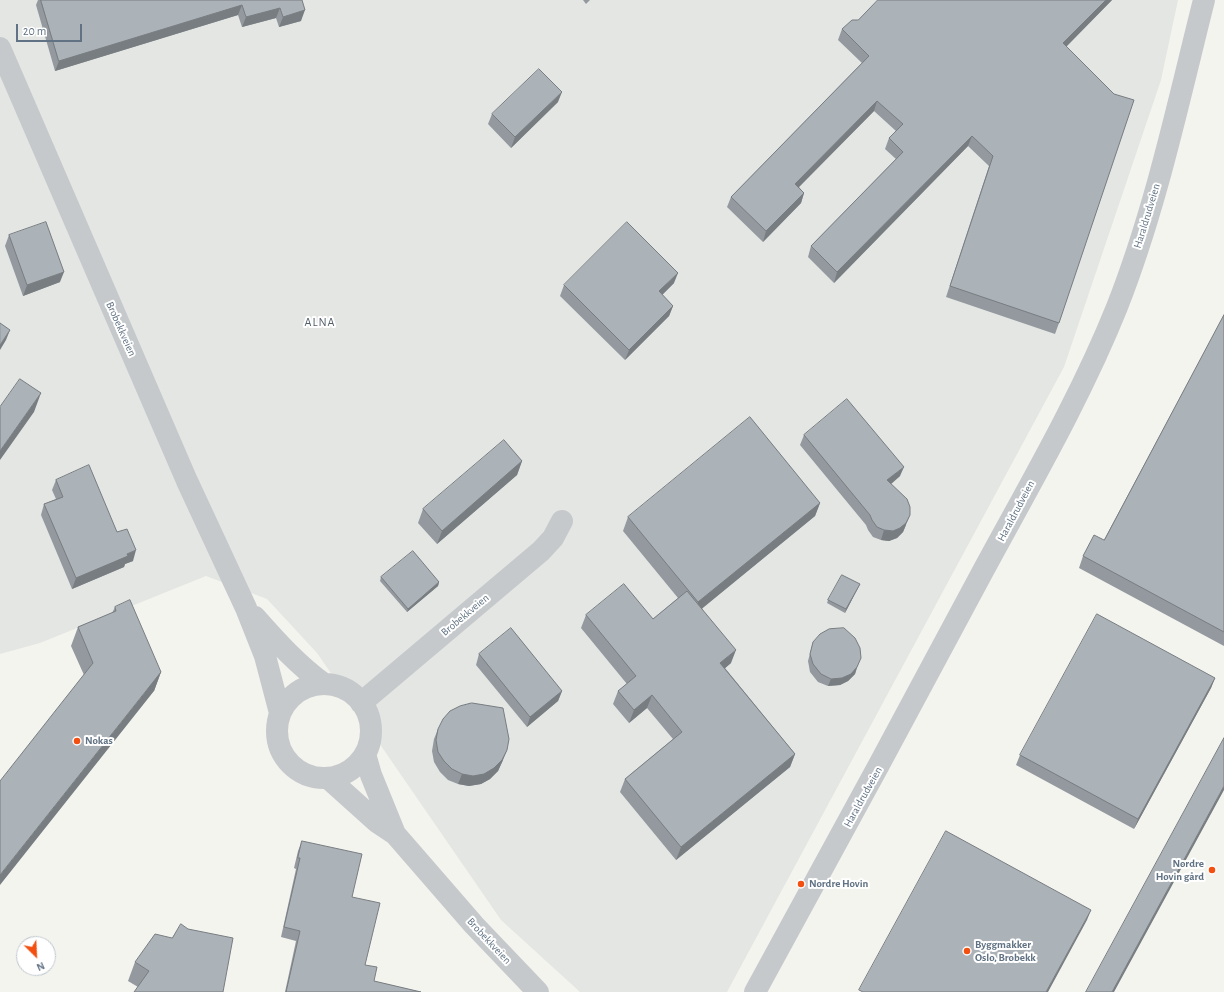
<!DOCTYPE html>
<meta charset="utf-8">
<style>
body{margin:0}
#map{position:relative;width:1224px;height:992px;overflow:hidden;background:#f4f4ef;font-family:"Alegreya Sans",sans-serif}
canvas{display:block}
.north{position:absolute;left:16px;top:936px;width:40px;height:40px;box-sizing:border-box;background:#fff;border:1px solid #bfc7cd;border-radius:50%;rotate:156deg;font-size:11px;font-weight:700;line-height:16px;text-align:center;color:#607283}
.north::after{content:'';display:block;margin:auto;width:14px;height:18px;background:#f24f11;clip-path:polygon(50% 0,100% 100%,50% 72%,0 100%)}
.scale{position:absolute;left:16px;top:24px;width:66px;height:18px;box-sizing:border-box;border:2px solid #607283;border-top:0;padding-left:5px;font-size:12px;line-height:14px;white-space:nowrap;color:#607283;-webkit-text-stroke:3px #fff;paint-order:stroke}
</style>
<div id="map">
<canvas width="1224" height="992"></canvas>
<div class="north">N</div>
<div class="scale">20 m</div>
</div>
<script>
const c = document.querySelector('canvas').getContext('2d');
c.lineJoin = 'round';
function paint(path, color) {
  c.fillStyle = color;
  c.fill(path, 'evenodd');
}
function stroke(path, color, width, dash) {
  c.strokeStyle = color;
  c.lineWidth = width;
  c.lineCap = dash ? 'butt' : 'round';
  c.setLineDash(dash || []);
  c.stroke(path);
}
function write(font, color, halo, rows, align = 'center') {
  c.font = font + ' "Alegreya Sans",sans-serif';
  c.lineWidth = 4;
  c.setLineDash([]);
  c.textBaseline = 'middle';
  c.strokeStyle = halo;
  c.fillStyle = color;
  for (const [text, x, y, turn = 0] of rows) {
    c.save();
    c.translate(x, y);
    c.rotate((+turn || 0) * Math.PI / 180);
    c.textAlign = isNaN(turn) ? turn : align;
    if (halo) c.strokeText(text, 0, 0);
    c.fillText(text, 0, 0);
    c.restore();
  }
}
paint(new Path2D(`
 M 0,0 L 1178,0 L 1161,80 L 1064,367 L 727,992 L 580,992 L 501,920 L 317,653 L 267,599 L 206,576 L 40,643 L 0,654 Z`), '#e4e6e3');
stroke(new Path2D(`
 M 0,48 L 187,481 L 246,608 L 265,656 L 280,713
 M 255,617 C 277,642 298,665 324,684
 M277 731a47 47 0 1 1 94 0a47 47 0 1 1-94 0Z
 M 361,703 L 541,551 L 553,538 L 562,521
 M 365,754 L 371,775 L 395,834
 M 328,778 L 377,822 L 395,834 L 474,925 L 538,992
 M 755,992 C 832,852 908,712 983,571 C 1030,484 1080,399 1117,307 C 1156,208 1178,103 1204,0`), '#c6c9cc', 22);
paint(new Path2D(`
 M 38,0 L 302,0 L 301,21 L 279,27 L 276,18 L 242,27 L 238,15 L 55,71 L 36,5 Z
 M 583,0 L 590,0 L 586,4 Z
 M 1112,0 L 1066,47 L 1059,323 L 1055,334 L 946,297 L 989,166 L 968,146 L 834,283 L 808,257 L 811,246 L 896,159 L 885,149 L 889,138 L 896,131 L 874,111 L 799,187 L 804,193 L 801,203 L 763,242 L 727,207 L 731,197 L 862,63 L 838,40 L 842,29 L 858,20 Z
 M 558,102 L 511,148 L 488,124 L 492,114 Z
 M 9,235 L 60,282 L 23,296 L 5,246 Z
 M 674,283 L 662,295 L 673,306 L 669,316 L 625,360 L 560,296 L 564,285 Z
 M 1224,315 L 1224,646 L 1079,568 L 1083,556 L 1104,540 Z
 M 804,435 L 900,476 L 891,484 L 906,525 L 903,532 L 897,538 L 889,541 L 881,540 L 873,537 L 868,530 L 866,525 L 800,445 Z
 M 522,461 L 517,475 L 437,544 L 418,523 L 423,509 Z
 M 56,480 L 117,532 L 133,561 L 125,564 L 124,567 L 72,589 L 41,515 L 44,504 L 56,499 L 52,490 Z
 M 820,503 L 815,516 L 702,608 L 731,663 L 725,668 L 795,754 L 790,767 L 676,860 L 620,792 L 625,779 L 673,739 L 647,708 L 629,723 L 613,704 L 618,691 L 627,684 L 581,628 L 586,615 L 653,619 L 678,598 L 623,531 L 628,517 Z
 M 381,577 L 439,582 L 438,586 L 407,612 L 380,581 Z
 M 860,584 L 858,588 L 845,613 L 827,603 L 828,600 Z
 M 115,607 L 161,672 L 154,691 L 84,675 L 71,646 L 78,627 L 112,613 Z
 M 813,642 L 858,665 L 855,674 L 848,681 L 840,685 L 828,686 L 818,682 L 810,672 L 808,661 Z
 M 479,654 L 562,691 L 558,701 L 527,727 L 476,665 Z
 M 1215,678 L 1211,688 L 1134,829 L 1016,765 L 1020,755 Z
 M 438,729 L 503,760 L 498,771 L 490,779 L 481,784 L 469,786 L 458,784 L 448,780 L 440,772 L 434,762 L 432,751 L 434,739 Z
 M 302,841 L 352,897 L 365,965 L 374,981 L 421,992 L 285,992 L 296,941 L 281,937 L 296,869 L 294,868 L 298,851 Z
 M 135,962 L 223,992 L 138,987 L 128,981 Z`), '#93999e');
paint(new Path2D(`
 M 1106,0 L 1112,0 L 1059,54 L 1063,43 Z
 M 242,5 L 238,15 L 55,71 L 59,61 Z
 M 280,8 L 276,18 L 242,27 L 246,17 Z
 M 305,10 L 301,21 L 279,27 L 283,17 Z
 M 562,92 L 558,102 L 511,148 L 515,137 Z
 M 877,101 L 874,111 L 792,194 L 795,184 Z
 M 972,136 L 968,146 L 834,283 L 837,272 Z
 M 804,193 L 801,203 L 763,242 L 766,231 Z
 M 64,272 L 60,282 L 23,296 L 27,285 Z
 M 678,273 L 674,283 L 655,302 L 659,291 Z
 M 673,306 L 669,316 L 625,360 L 629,350 Z
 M 10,330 L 6,340 L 0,350 L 0,345 Z
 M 41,393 L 34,412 L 0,460 L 0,451 Z
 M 522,461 L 517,475 L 437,544 L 442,531 Z
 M 904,467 L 900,476 L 884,490 L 887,480 Z
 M 820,503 L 815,516 L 693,616 L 698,602 Z
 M 910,515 L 903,532 L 897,538 L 889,541 L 881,540 L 884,530 Z
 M 136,550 L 133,561 L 125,564 L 124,567 L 72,589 L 76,578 Z
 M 439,582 L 438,586 L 407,612 L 408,609 Z
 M 860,584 L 858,588 L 845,613 L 846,609 Z
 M 736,650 L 731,663 L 716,676 L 720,663 Z
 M 857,667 L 855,674 L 848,681 L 840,685 L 828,686 L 831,679 Z
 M 161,672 L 154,691 L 0,885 L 0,875 Z
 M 1215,678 L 1211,688 L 1134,829 L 1138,819 Z
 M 562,691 L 558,701 L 527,727 L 530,717 Z
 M 652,695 L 647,708 L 629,723 L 634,710 Z
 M 507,750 L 503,760 L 498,771 L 490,779 L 481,784 L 469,786 L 458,784 L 462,774 Z
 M 795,754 L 790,767 L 676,860 L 681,847 Z
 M 1224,786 L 1224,790 L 1114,992 L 1112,992 Z
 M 1091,910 L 1087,920 L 1048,992 L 1046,992 Z`), '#787d81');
const building = new Path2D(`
 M 41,0 L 302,0 L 305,10 L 283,17 L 280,8 L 246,17 L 242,5 L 59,61 Z
 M 878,0 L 1106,0 L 1063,43 L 1114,94 L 1134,100 L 1059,323 L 950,286 L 993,156 L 972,136 L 837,272 L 811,246 L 903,152 L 889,138 L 903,124 L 877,101 L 795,184 L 804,193 L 766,231 L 731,197 L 869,56 L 842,29 L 852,20 L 858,20 Z
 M 539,69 L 562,92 L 515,137 L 492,114 Z
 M 46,222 L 64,272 L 27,285 L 9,235 Z
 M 627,222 L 678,273 L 659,291 L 673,306 L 629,350 L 564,285 Z
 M 1224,315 L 1224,632 L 1083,556 L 1094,535 L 1104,540 Z
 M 0,323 L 10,330 L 0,345 Z
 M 20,379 L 41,393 L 0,451 L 0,407 Z
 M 847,399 L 904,467 L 887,480 L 907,499 L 910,507 L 910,515 L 906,523 L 900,528 L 893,531 L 884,530 L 877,527 L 872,520 L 870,515 L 804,435 Z
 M 750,417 L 820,503 L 698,602 L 628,517 Z
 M 504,440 L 522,461 L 442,531 L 423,509 Z
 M 89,465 L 117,532 L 127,529 L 136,550 L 127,554 L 128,556 L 76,578 L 44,504 L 63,497 L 56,480 Z
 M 413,551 L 439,582 L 408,609 L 381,577 Z
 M 842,575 L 860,584 L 846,609 L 828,600 Z
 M 624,584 L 653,619 L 687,591 L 736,650 L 720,663 L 795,754 L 681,847 L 625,779 L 682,732 L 652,695 L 634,710 L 618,691 L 636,676 L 586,615 Z
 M 130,600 L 161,672 L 0,875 L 0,781 L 93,663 L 78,627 L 116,611 L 115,607 Z
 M 1097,614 L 1215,678 L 1138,819 L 1020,755 Z
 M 511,628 L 562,691 L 530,717 L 479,654 Z
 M 844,628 L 855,638 L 860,648 L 861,658 L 857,667 L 851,674 L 842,678 L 831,679 L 821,674 L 813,664 L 810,654 L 813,642 L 820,634 L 829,629 Z
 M 472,703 L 503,708 L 509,739 L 507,750 L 502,760 L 494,768 L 484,774 L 473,776 L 462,774 L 452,769 L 444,761 L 438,752 L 436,740 L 438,729 L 443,719 L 450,711 L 460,706 Z
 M 1224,738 L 1224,786 L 1112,992 L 1086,992 Z
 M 946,831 L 1091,910 L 1046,992 L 863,992 L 859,990 Z
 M 302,841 L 362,854 L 352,897 L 380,903 L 365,965 L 377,967 L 374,981 L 421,992 L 286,992 L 300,931 L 284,927 L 300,858 L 298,858 Z
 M 181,924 L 188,929 L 233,938 L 223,992 L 134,992 L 149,971 L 135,962 L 155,934 L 172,938 Z`);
paint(building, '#abb2b8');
stroke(building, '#787d81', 1);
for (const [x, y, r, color] of [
 [77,741,4,"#f24f11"],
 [1212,870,4,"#f24f11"],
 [801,884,4,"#f24f11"],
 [967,951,4,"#f24f11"]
]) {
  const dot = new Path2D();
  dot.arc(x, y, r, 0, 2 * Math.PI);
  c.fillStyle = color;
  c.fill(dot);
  stroke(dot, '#fff', 1.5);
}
write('11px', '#607283', '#fff', [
 ["Haraldrudveien",1147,216,-73],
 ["Brobekkveien",121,329,66],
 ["Haraldrudveien",1016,511,-62],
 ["Brobekkveien",465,615,-40],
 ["Haraldrudveien",863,797,-61],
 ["Brobekkveien",489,941,47]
]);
write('bold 11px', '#607283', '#fff', [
 ["Nokas",85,741],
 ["Nordre",1204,864,"right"],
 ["Hovin gård",1204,877,"right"],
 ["Nordre Hovin",809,884],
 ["Byggmakker",975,945],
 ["Oslo, Brobekk",975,958]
], 'left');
c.letterSpacing = '1px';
write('12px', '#4f5c68', '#fff', [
 ["ALNA",320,322]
]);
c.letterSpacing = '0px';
</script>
